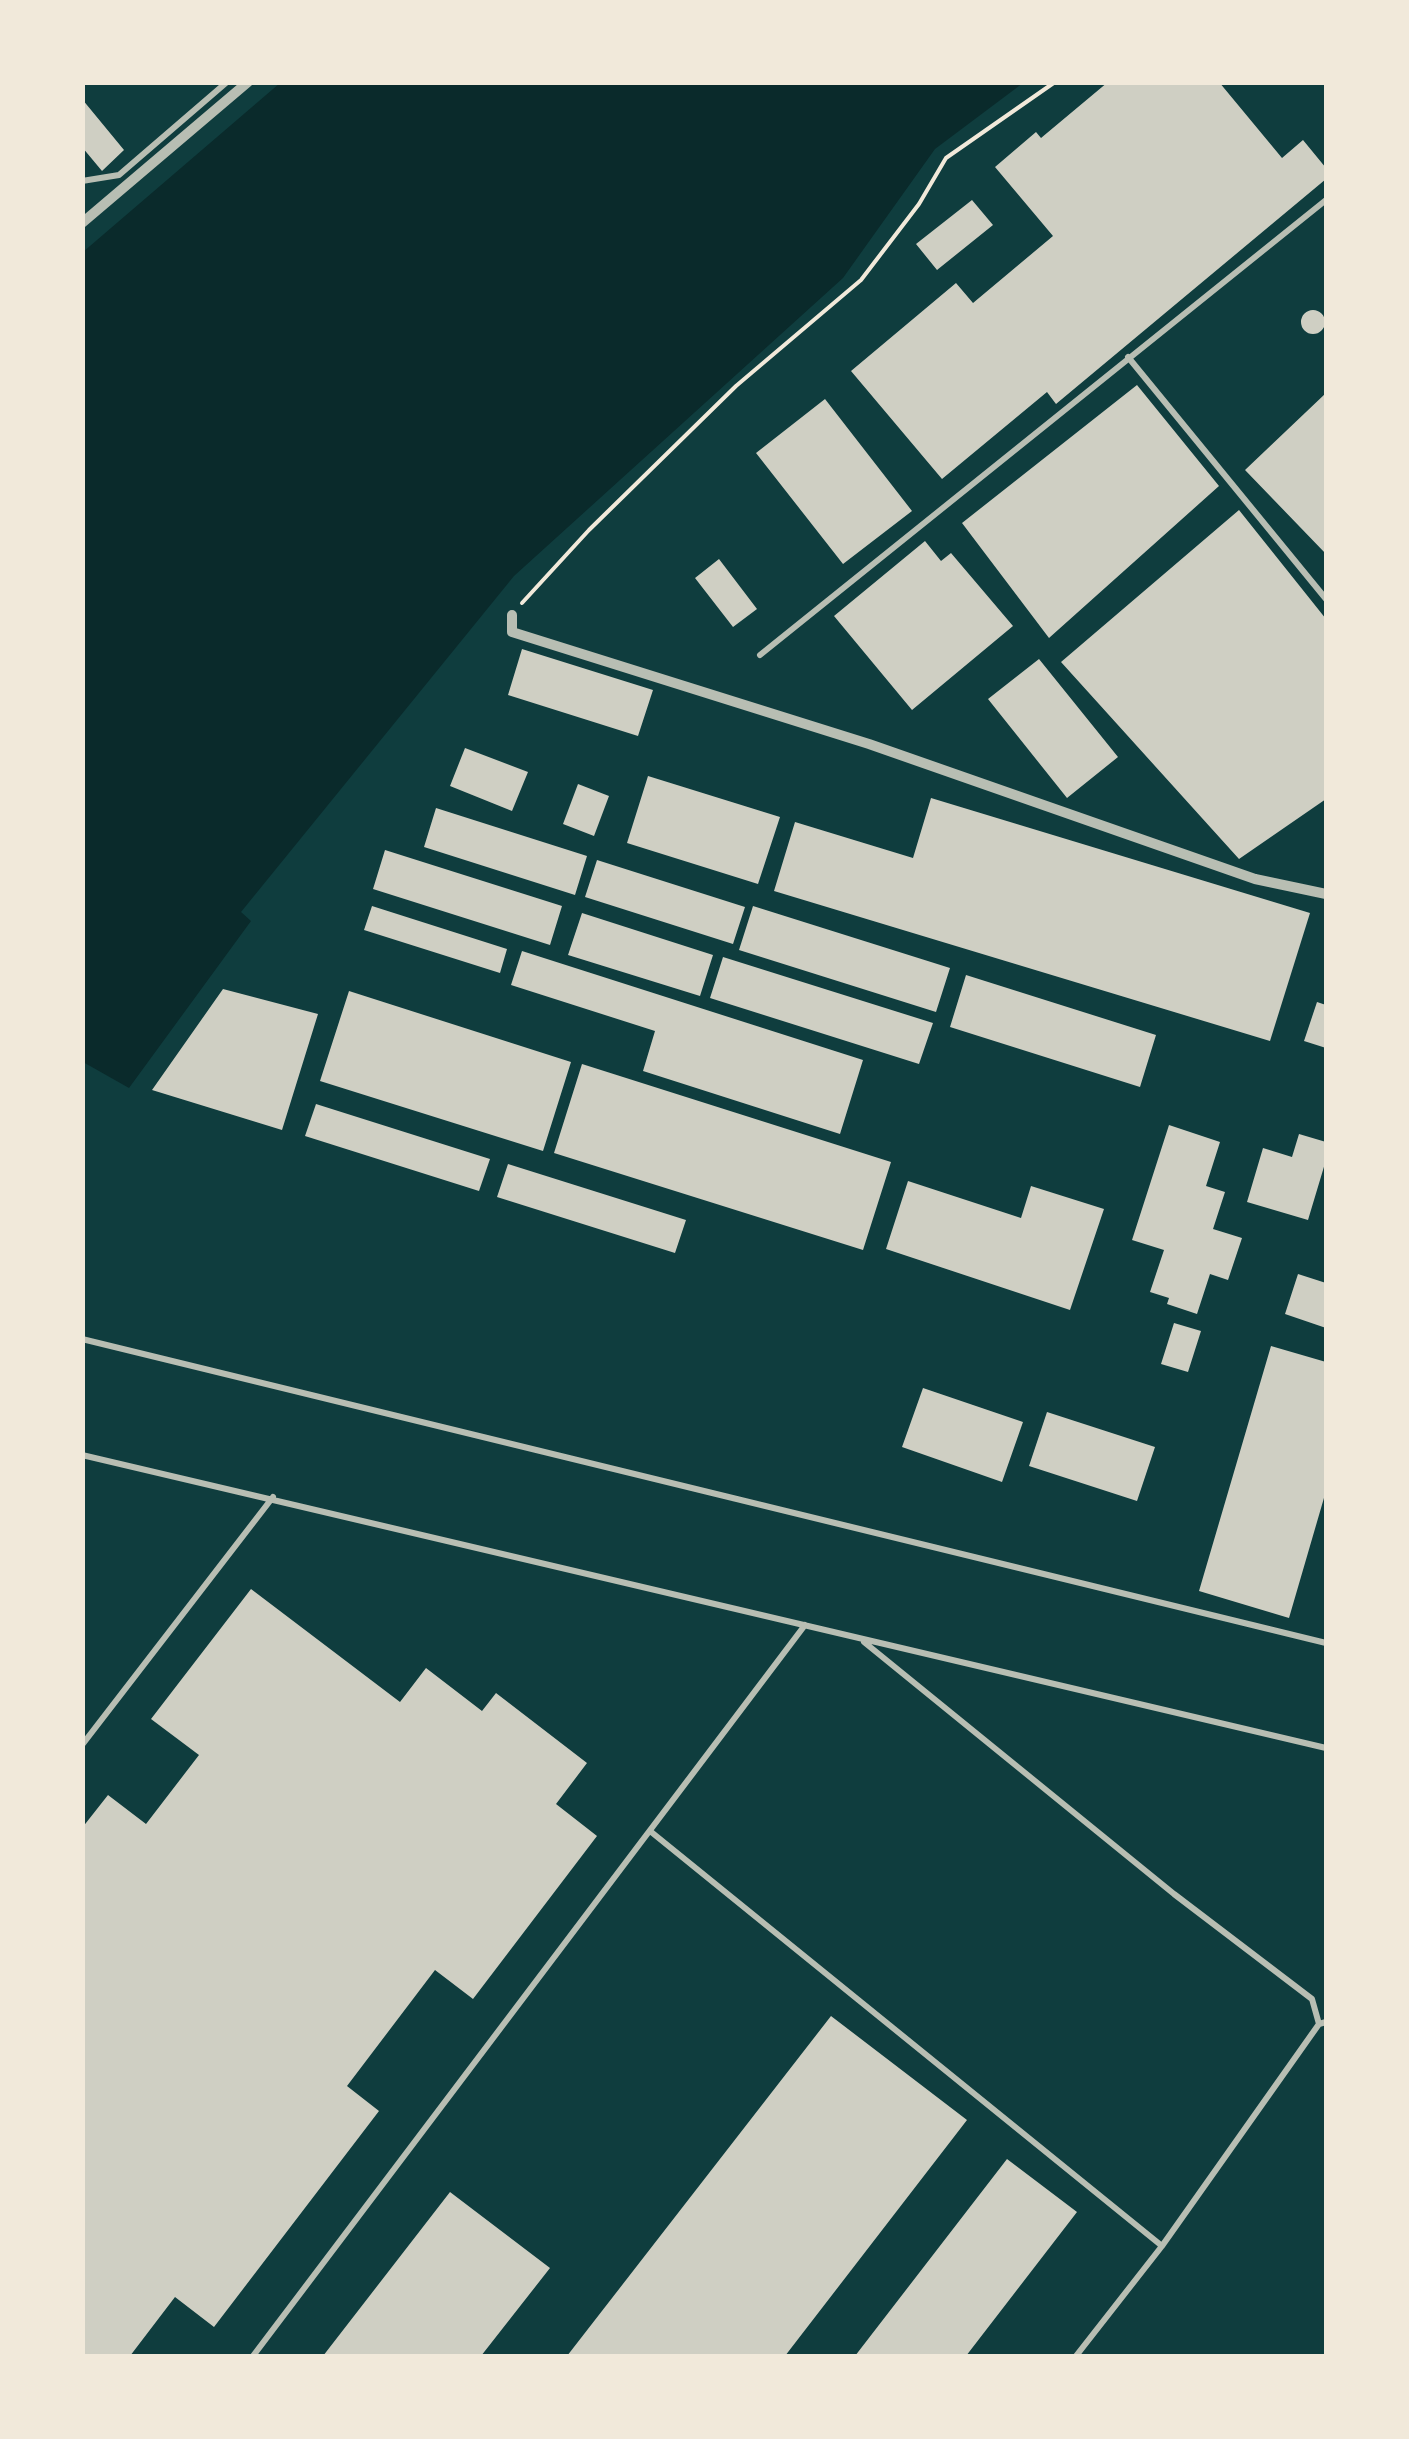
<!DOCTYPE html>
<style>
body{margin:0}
#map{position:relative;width:1409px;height:2439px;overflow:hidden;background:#0f3d3e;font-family:Figtree,sans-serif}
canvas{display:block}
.frame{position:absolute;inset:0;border:85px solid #f1e9da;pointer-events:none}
</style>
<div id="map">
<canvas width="1409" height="2439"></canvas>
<div class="frame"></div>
</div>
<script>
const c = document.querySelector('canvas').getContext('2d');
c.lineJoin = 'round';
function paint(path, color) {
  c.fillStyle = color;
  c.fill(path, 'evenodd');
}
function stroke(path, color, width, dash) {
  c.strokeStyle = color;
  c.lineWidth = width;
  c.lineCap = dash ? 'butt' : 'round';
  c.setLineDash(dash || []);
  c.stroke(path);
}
paint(new Path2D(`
 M 280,83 L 1023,83 L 935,149 L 843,278 L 514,576 L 241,912 L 251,921 L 129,1088 L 83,1062 L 83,252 Z`), '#0a2a2b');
paint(new Path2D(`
 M 1108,82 L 1219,82 L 1282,158 L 1303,140 L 1326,168 L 1326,179 L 1056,404 L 1047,392 L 942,479 L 851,371 L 956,283 L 973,303 L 1053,236 L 995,167 L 1036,132 L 1041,138 Z
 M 82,99 L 124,150 L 102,171 L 82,147 Z
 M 972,200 L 993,225 L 937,270 L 916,244 Z
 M1301 322a12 12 0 1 1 24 0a12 12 0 1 1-24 0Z
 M 1137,385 L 1219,486 L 1049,638 L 962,523 Z
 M 1326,393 L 1326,554 L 1245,470 Z
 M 825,399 L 912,511 L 843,564 L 756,453 Z
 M 1239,510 L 1326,619 L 1326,799 L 1239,859 L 1061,662 Z
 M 925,541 L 941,561 L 951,553 L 1013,626 L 912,710 L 834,616 Z
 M 719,559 L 757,609 L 733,627 L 695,578 Z
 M 522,649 L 653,690 L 638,736 L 508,695 Z
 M 1039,659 L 1118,757 L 1067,798 L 988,699 Z
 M 465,748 L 528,772 L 512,811 L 450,786 Z
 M 648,776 L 780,817 L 758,884 L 627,843 Z
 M 578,784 L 609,796 L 594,836 L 563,824 Z
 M 931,798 L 1310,913 L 1270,1041 L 774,891 L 795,822 L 913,858 Z
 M 436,808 L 587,856 L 575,895 L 424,847 Z
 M 385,850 L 562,906 L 550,945 L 373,889 Z
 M 597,860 L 745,907 L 733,944 L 585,897 Z
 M 372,906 L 507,949 L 500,973 L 364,930 Z
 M 753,906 L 950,968 L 936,1012 L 739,950 Z
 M 582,913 L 713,955 L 700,996 L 568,955 Z
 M 522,951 L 863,1060 L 840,1134 L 643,1071 L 655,1031 L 511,985 Z
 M 723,957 L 933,1023 L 919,1064 L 710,998 Z
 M 966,975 L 1156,1035 L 1140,1087 L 950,1027 Z
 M 223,989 L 318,1014 L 282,1130 L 152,1090 Z
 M 349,991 L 571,1062 L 543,1151 L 320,1081 Z
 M 1317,1002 L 1326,1005 L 1326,1048 L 1304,1041 Z
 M 582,1064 L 891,1162 L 863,1250 L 554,1153 Z
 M 316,1104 L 490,1159 L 479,1191 L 305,1136 Z
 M 1169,1125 L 1220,1142 L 1206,1186 L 1225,1192 L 1213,1229 L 1242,1238 L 1228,1280 L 1210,1274 L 1197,1314 L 1167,1304 L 1169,1298 L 1150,1292 L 1164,1250 L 1132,1240 Z
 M 1299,1134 L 1326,1142 L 1326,1160 L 1308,1220 L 1247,1202 L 1263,1148 L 1292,1157 Z
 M 508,1164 L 686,1220 L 675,1253 L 497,1197 Z
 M 908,1181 L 1021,1218 L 1031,1186 L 1104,1209 L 1070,1310 L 886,1249 Z
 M 1298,1274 L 1326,1283 L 1326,1328 L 1285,1314 Z
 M 1174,1323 L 1201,1331 L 1188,1372 L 1161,1364 Z
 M 1271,1346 L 1326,1362 L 1326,1491 L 1289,1618 L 1199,1591 Z
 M 923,1388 L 1023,1422 L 1002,1482 L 902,1447 Z
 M 1047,1412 L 1155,1447 L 1137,1501 L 1029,1466 Z
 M 251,1589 L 400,1702 L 426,1668 L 482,1711 L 496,1693 L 587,1763 L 556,1804 L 597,1836 L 473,1999 L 435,1970 L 347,2086 L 379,2111 L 214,2327 L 175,2297 L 130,2356 L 82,2356 L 82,1828 L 108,1795 L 146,1824 L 199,1755 L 151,1719 Z
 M 831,2016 L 967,2120 L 785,2356 L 567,2356 Z
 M 1007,2159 L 1077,2212 L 966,2356 L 855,2356 Z
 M 450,2192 L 550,2268 L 481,2356 L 323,2356 Z`), '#cfcfc3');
stroke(new Path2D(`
 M 522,603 L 589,530 L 736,386 L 861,280 L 919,204 L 946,158 L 1055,82`), '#f1e9da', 4);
stroke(new Path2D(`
 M 82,181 L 119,175 L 227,82
 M 1128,357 L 1326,599
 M 760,655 L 1326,200
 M 82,1339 L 1326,1643
 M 82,1455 L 1326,1748
 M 864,1642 L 1174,1894 L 1312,1999 L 1319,2024
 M 82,1745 L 273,1497
 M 650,1831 L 1162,2246
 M 253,2356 L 805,1625
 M 1076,2356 L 1162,2246 L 1319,2024 L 1326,2022`), '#b8beb3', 6);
stroke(new Path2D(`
 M 82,223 L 248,82
 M 512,615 L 512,632 L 869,744 L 1255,879 L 1326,894`), '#b8beb3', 10);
</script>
